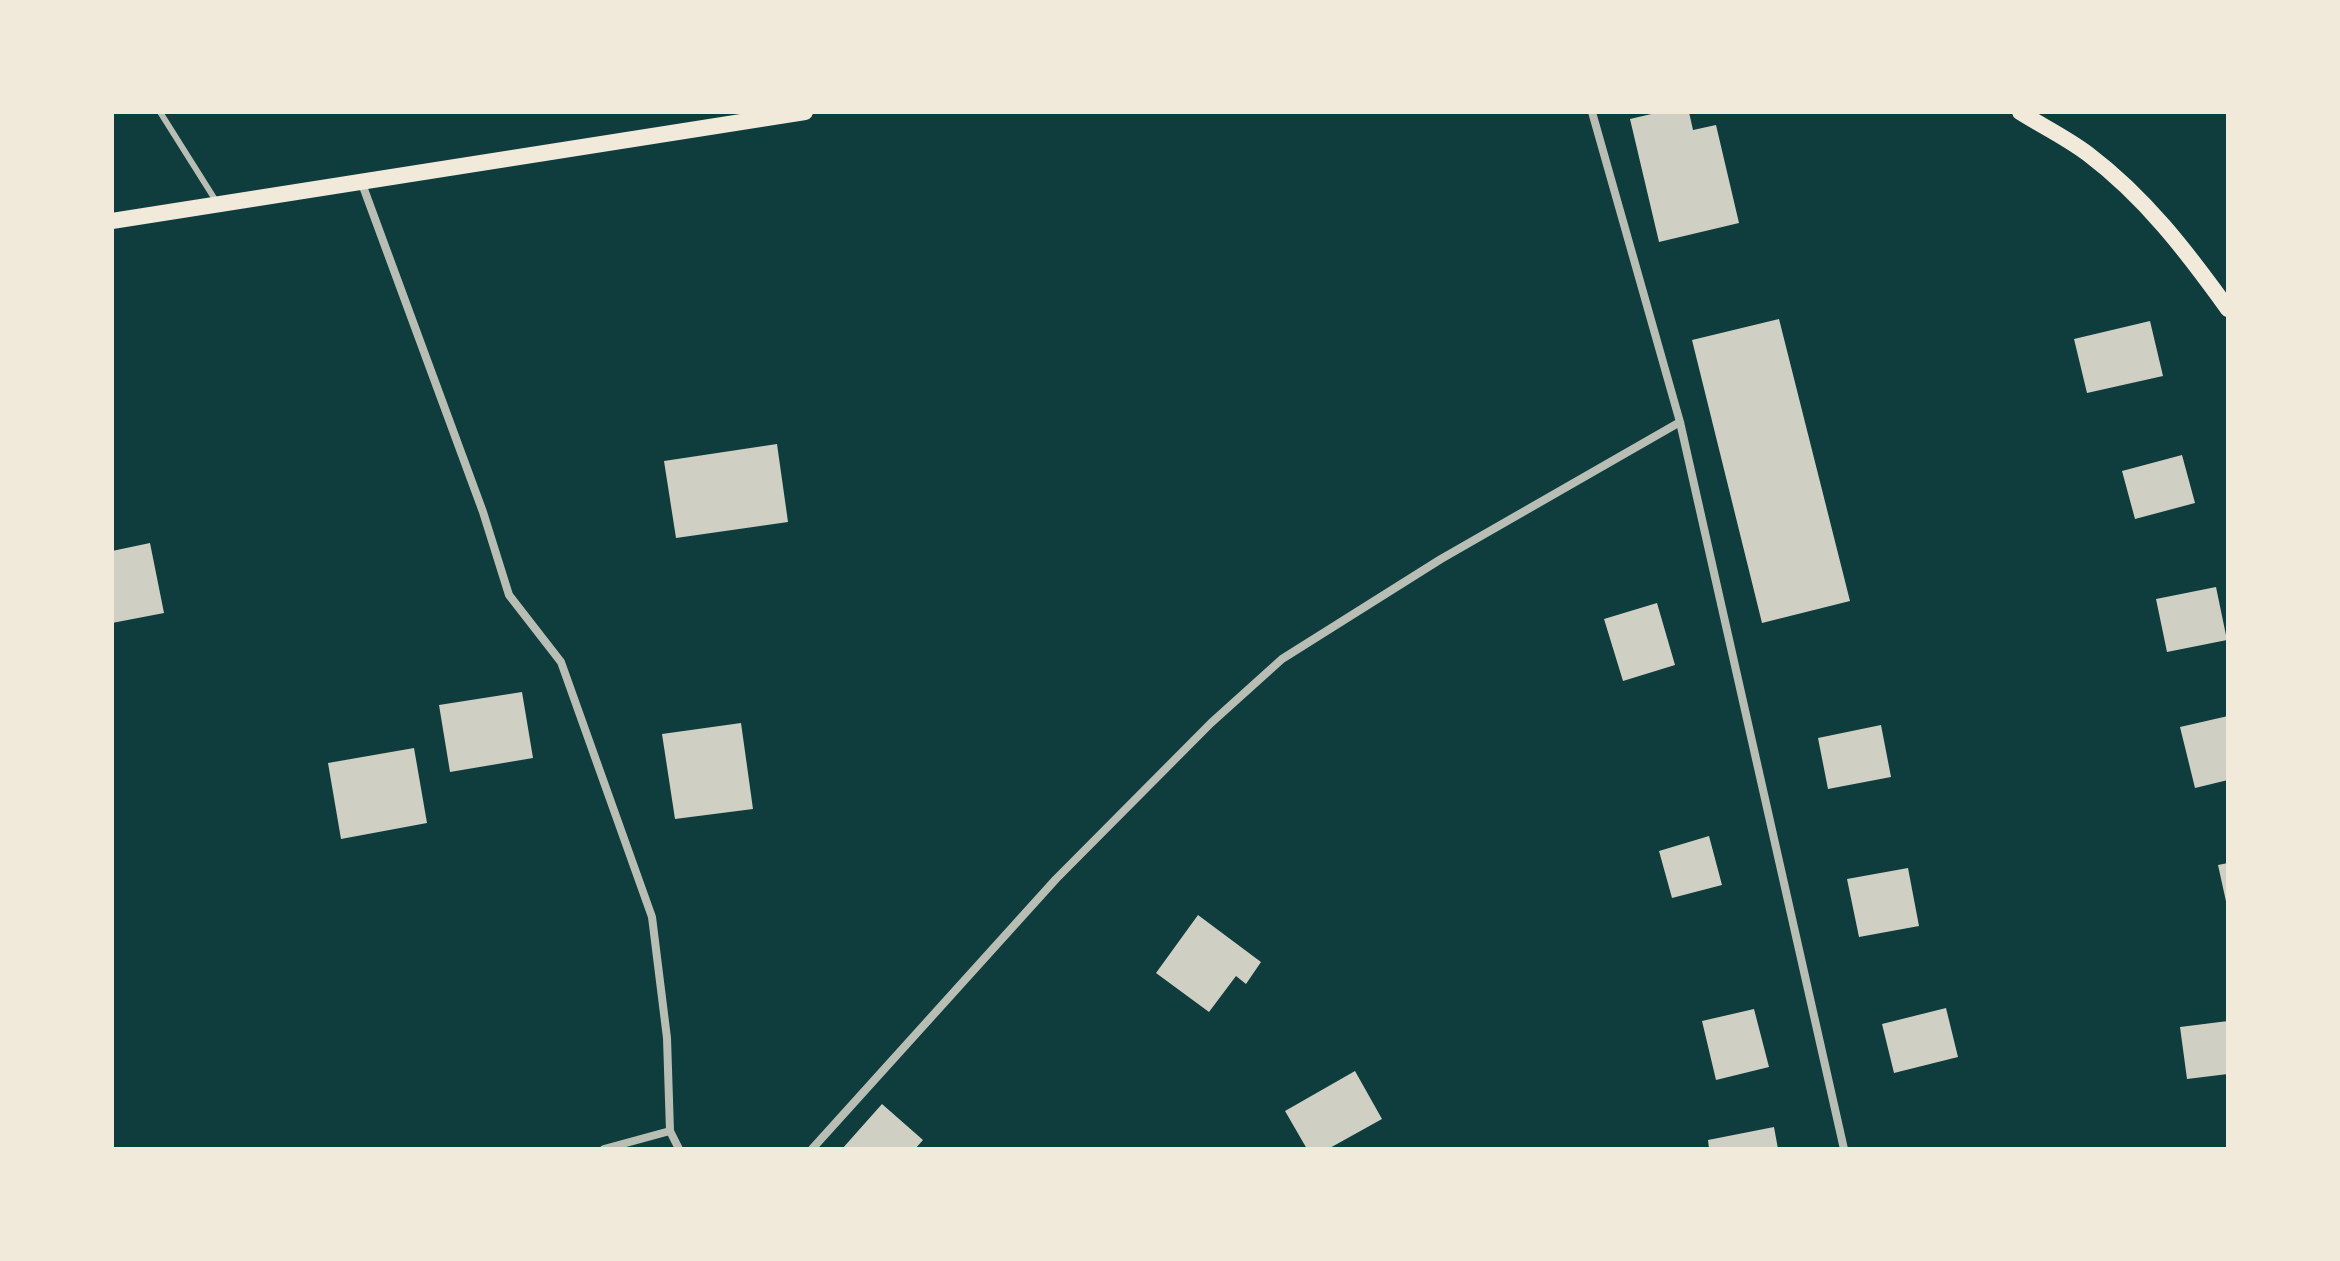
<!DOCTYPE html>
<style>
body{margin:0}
#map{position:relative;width:2340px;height:1261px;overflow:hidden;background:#0f3d3e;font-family:"DejaVu Sans",sans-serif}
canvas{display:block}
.frame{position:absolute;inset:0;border:114px solid #f1e9da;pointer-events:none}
</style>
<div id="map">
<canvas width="2340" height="1261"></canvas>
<div class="frame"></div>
</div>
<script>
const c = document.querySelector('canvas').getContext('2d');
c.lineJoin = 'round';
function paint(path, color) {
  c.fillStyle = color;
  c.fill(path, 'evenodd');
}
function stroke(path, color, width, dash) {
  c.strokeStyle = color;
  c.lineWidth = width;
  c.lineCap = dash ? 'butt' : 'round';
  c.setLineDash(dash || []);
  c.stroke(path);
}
paint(new Path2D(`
 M 1660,112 L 1689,112 L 1693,130 L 1716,125 L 1739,223 L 1659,242 L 1630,119 Z
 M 1779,319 L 1850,601 L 1762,623 L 1692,340 Z
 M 2150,321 L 2163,376 L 2087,393 L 2074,339 Z
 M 777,444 L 788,522 L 676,538 L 664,461 Z
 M 2182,455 L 2195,503 L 2135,519 L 2122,471 Z
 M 150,543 L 164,613 L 112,623 L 112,551 Z
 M 2216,587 L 2227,640 L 2167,652 L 2156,599 Z
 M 1657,603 L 1675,665 L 1623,681 L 1604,619 Z
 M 522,692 L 533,758 L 450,772 L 439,705 Z
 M 2228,716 L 2228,780 L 2195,788 L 2180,727 Z
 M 741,723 L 753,809 L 675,819 L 662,734 Z
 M 1881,725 L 1891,777 L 1828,789 L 1818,738 Z
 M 414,748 L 427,823 L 341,839 L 328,763 Z
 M 1709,836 L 1722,885 L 1672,898 L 1659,851 Z
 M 2228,863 L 2228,906 L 2227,906 L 2218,865 Z
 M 1908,868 L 1919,926 L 1859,937 L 1847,879 Z
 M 1198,915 L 1261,962 L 1246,984 L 1236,976 L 1209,1012 L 1156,973 Z
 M 1946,1008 L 1958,1057 L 1894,1073 L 1882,1024 Z
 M 1754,1009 L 1769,1067 L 1716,1080 L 1702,1021 Z
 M 2228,1021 L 2228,1074 L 2187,1079 L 2180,1027 Z
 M 1355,1071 L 1382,1119 L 1328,1149 L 1307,1149 L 1285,1111 Z
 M 882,1104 L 923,1140 L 915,1149 L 842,1149 Z
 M 1774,1127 L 1778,1149 L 1709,1149 L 1708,1140 Z`), '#cfcfc3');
stroke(new Path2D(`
 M 160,112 L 216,201`), '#b8beb3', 6);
stroke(new Path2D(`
 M 1592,112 L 1680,422 L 1844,1149
 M 361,181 L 483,512 L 509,595 L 561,662 L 652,917 L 667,1038 L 670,1131 L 679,1149
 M 604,1149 L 670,1131
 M 812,1149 L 1056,879 L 1211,723 L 1282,659 L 1441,559 L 1680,422`), '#b8beb3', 8);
stroke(new Path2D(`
 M 2020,112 C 2042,126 2067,138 2088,154 C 2145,197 2187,252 2228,309
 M 112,221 L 805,112`), '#f1e9da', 16);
</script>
